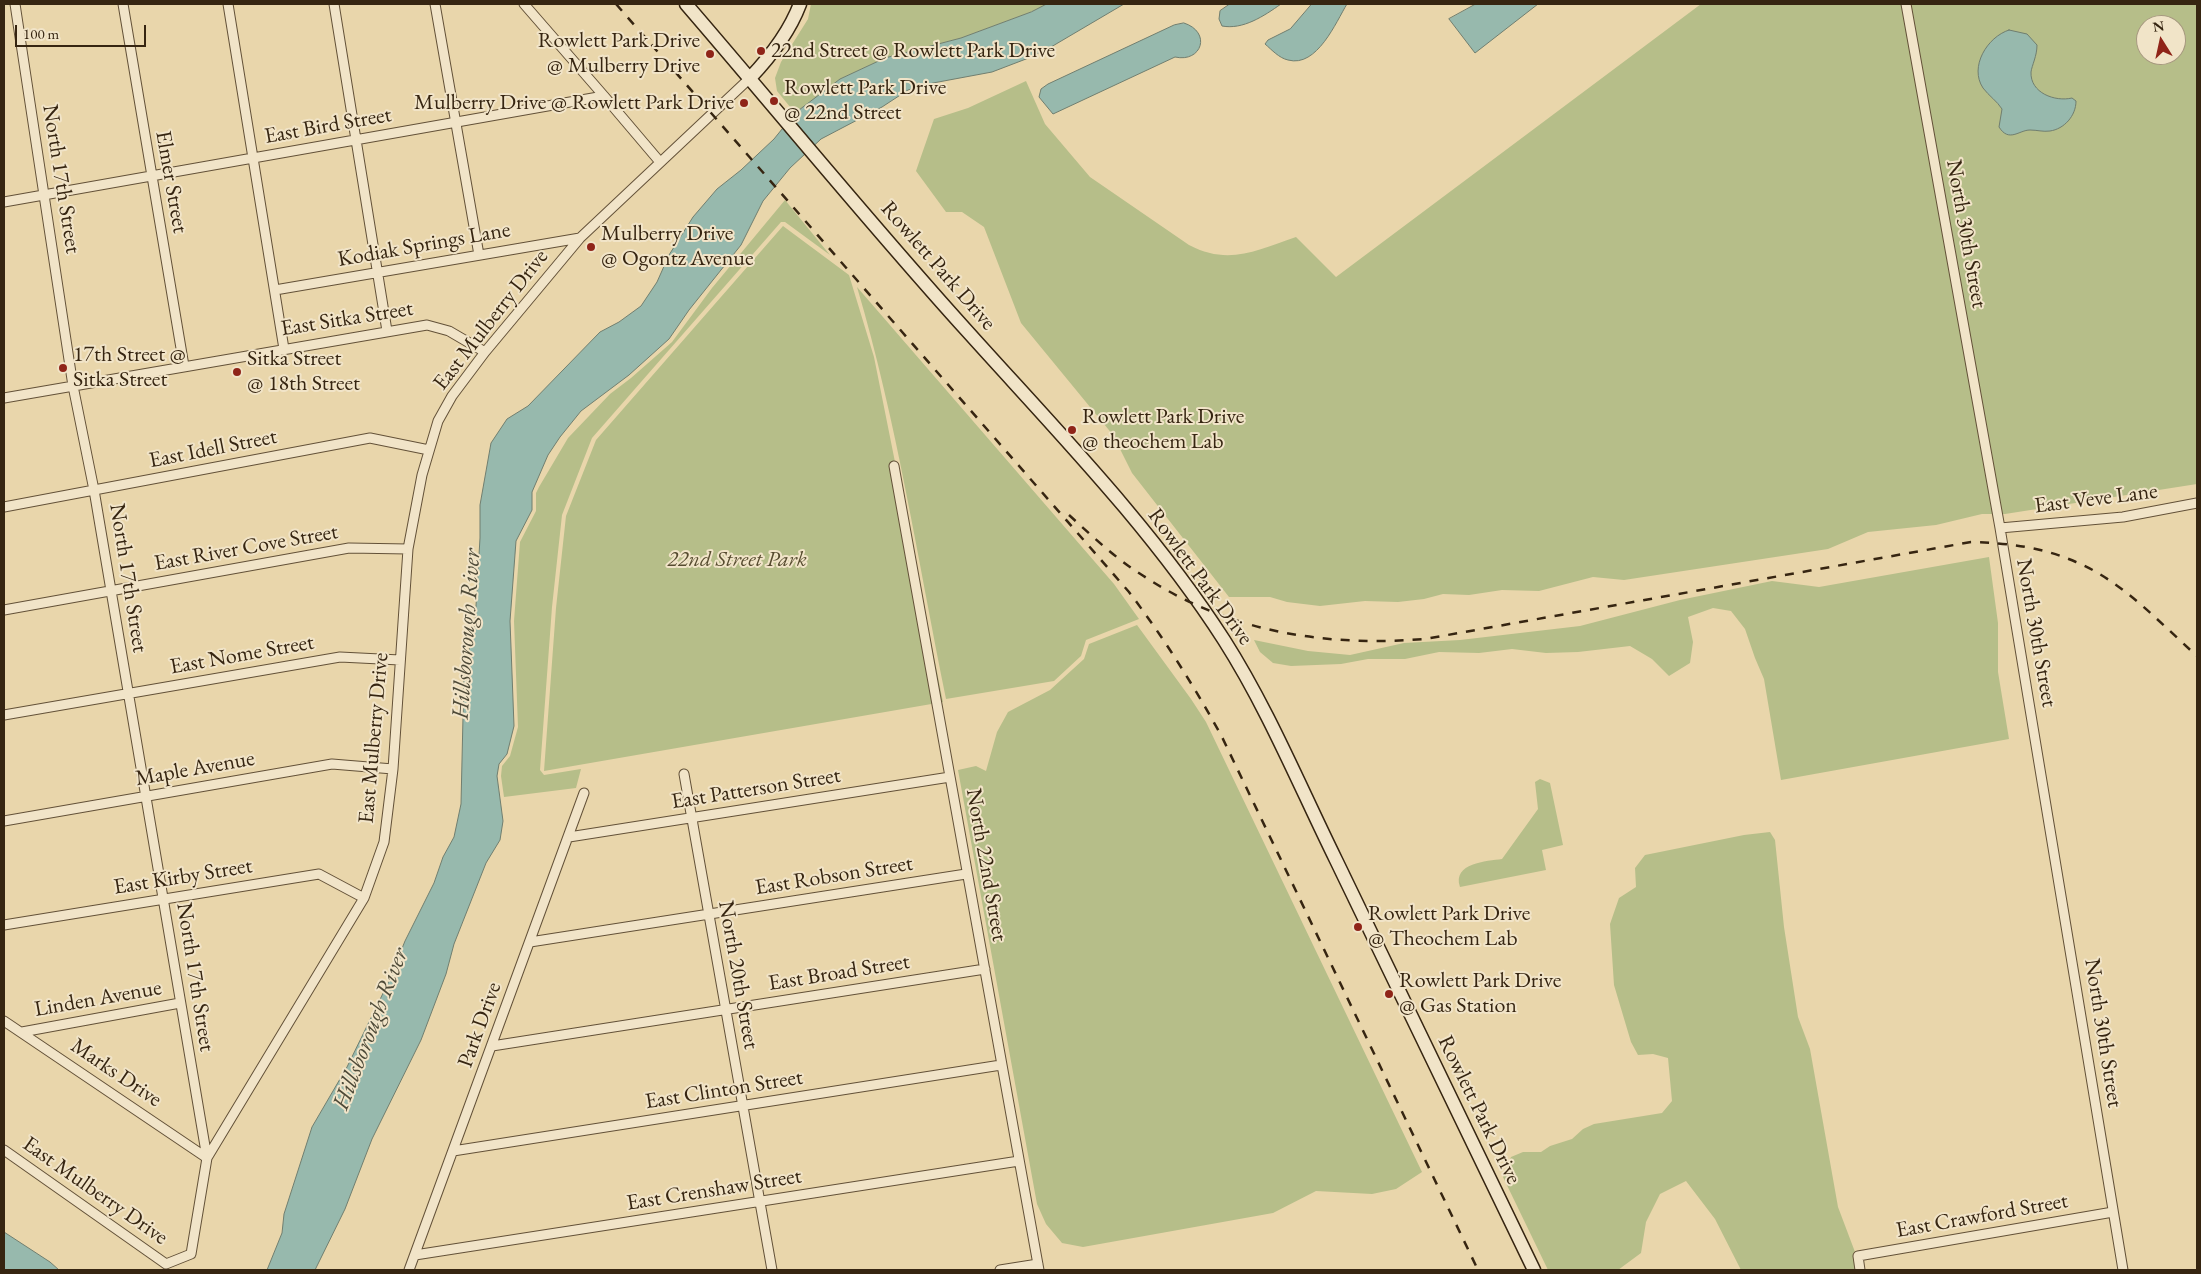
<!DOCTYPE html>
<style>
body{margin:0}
#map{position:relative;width:2201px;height:1274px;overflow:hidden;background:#e9d6ab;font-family:"EB Garamond",serif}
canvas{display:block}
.frame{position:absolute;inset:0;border:5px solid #362511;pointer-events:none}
.north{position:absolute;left:2136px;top:15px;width:50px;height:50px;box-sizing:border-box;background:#f1e4c8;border:1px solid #a6987f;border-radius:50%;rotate:350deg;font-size:14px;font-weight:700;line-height:20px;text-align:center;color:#362511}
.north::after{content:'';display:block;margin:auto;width:18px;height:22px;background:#8f2418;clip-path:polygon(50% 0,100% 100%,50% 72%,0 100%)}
.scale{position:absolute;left:15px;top:25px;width:131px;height:22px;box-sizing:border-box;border:2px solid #362511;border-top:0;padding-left:6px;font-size:15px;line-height:18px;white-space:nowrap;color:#362511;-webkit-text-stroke:4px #f1e4c8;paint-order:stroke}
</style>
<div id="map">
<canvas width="2201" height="1274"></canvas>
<div class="frame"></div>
<div class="north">N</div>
<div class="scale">100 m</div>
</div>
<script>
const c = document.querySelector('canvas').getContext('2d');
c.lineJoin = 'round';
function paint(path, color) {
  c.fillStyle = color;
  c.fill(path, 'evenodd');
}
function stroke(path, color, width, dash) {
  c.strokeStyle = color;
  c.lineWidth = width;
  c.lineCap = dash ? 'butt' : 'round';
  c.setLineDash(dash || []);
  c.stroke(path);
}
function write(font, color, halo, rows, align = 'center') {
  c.font = font + ' "EB Garamond",serif';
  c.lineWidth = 4;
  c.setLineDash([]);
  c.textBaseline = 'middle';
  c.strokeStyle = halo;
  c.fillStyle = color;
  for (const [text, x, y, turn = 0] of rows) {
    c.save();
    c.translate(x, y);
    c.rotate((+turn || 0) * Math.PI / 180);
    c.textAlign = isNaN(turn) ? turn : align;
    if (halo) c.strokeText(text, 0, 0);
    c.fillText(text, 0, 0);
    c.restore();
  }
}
paint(new Path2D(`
 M 811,4 L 1047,4 L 1031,12 L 961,38 L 885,58 L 840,79 L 795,113 L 777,91 L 775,78 L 781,62 L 808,19 Z
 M 1701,4 L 2197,4 L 2197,484 L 2005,514 L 1982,514 L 1936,525 L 1868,532 L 1828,549 L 1624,580 L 1593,577 L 1539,591 L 1502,590 L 1469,595 L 1443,594 L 1424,599 L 1398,602 L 1365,601 L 1320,606 L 1287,602 L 1270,597 L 1229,597 L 1132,473 L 1113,435 L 1021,323 L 984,227 L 962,212 L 946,212 L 916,171 L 934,119 L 968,108 L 1026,81 L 1045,124 L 1090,177 L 1189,245 C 1229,266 1257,250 1296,237 L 1336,277 ZM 2146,25 L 2176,25 L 2176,55 L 2146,55 Z
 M 785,200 L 830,255 L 785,222 L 781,222 L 592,438 L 562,515 L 552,607 L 540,770 L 544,775 L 581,769 L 576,788 L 504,797 L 501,776 L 502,766 L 510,756 L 518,727 L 514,621 L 520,542 L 536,511 L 536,493 L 539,487 L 568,438 L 610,394 L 631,378 L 672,342 L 712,288 Z
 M 783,226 L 849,275 L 874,357 L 943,702 L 544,771 L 556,608 L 566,516 L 596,440 Z
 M 857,287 L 1114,584 L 1139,619 L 1086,640 L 1081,656 L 1054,681 L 946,699 C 918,561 897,422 857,287 Z
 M 1989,557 L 1998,623 L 1998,672 L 2009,739 L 1781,780 L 1764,679 L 1755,658 L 1745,629 L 1731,611 L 1713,608 L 1688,617 L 1693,642 L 1690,663 L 1669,676 L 1652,659 L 1630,646 L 1578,652 L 1546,653 L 1512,649 L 1479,653 L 1439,652 L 1405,659 L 1368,659 L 1341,664 L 1291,666 L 1273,663 L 1260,652 L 1254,640 L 1308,651 L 1350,655 L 1404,643 L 1460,640 L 1580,626 L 1680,600 L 1772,581 L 1819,587 Z
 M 1137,625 L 1191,699 L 1206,722 L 1422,1172 L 1396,1189 L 1372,1194 L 1316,1191 L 1273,1213 L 1083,1247 L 1062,1243 L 1046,1224 L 1037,1204 L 958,770 L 976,766 L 986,771 L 997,732 L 1008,712 L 1050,690 L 1084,659 L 1089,644 Z
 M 1540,779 L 1550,783 L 1563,845 L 1542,850 L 1546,870 L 1460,887 C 1452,863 1487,861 1502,859 L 1538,809 L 1535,782 Z
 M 1770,832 L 1775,840 L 1784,927 L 1798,1017 L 1810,1049 L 1838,1207 L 1855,1252 L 1853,1253 L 1856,1270 L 1741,1270 L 1715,1219 L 1686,1181 L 1660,1194 L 1646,1222 L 1641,1253 L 1618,1270 L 1548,1270 L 1503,1177 L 1511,1157 L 1523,1152 L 1541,1152 L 1550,1146 L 1572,1139 L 1583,1129 L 1594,1124 L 1662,1113 L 1672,1101 L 1668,1058 L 1653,1054 L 1638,1055 L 1631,1042 L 1614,985 L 1610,924 L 1619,898 L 1636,887 L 1635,868 L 1645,855 L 1744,835 Z`), '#b6be89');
const water = new Path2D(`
 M 1047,4 L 1124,4 L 1051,47 L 1026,59 L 992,72 L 933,83 L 908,90 L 882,107 L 821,139 L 790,168 L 763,201 L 741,245 L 689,310 L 669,339 L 629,375 L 581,411 L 560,437 L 548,455 L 532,492 L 532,510 L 516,541 L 510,621 L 514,726 L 507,754 L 499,764 L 497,776 L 503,821 L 500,840 L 486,863 L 454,944 L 446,974 L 421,1040 L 372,1139 L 345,1209 L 315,1270 L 267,1270 L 282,1233 L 284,1214 L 312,1127 L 347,1067 L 389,981 L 405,941 L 434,883 L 443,857 L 454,837 L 461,804 L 464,673 L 475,623 L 480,538 L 480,505 L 491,443 L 507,419 L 528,406 L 600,332 L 619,322 L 641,306 L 657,282 L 669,255 L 693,217 L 717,189 L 741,170 L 774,139 L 795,113 L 840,79 L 885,58 L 961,38 L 1031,12 Z
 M 1230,4 L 1281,4 C 1264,16 1243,30 1222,26 L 1219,19 L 1220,11 Z
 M 1312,4 L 1347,4 C 1336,22 1317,68 1288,60 C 1279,58 1272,50 1265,44 L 1268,40 L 1290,29 Z
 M 1476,4 L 1538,4 L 1475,53 L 1449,19 Z
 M 1184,23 C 1212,32 1202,63 1175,57 L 1053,114 L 1039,97 L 1041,89 L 1048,84 L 1174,25 Z
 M 2009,30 L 2027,34 L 2037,45 C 2037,56 2032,65 2031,72 C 2030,93 2055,102 2072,98 L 2076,101 C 2076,116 2064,129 2050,131 C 2043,132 2037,130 2030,130 C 2019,130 2009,143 1999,127 L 2002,109 C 1997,101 1989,96 1983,88 C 1969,67 1987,37 2009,30 Z
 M 4,1232 L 50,1262 L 59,1270 L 4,1270 Z`);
paint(water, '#97b9ad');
stroke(water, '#707e6f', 1);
const street = new Path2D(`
 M 15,4 L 73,386 L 94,490 L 207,1158
 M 123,4 L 184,366
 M 228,4 L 284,349
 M 334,4 L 387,331
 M 435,4 L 479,255
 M 524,4 L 604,96
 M 1906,4 L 2000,528 L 2123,1270
 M 4,202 L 604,96 L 660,162
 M 275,290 L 580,238
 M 4,398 L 427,325 L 449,331 L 485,352
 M 894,466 L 1039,1270
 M 4,507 L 370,438 L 429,450
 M 2000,528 L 2123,517 L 2197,503
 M 4,610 L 349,548 L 408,549
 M 4,715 L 340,657 L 400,660
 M 684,774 L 772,1270
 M 4,821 L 332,764 L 393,769
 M 569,837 L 950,777
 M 4,925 L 319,874 L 364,898
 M 530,942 L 966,874
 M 4,1021 L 207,1158
 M 22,1032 L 180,1003
 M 492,1046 L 985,969
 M 4,1150 L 166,1264 L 191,1254 L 207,1158 L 364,898 L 384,842 L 393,769 L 408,549 L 422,475 L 438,421 L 452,396 L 485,352 L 580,238 L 750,78
 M 453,1151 L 1001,1065
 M 415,1255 L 1019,1161
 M 409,1270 L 584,793
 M 1000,1270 L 1038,1264
 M 1860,1270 L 1858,1256 L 2113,1212`);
const secondary = new Path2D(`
 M 686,4 C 780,113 871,225 968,332 C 1057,431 1152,528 1224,640 C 1268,709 1300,787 1336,860 C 1403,996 1468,1133 1534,1270
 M 750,78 C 771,56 789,33 800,4`);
stroke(street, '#635138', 11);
stroke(secondary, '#362511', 15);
stroke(street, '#f1e4c8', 9);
stroke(secondary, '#f1e4c8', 12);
stroke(new Path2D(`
 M 616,4 L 1129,592 C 1164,638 1194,686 1222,737 L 1478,1270
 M 1069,515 C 1092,536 1115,558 1142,575 C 1228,632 1324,647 1425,639 L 1971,542 C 2007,543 2042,547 2076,562 C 2122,581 2160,623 2197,656`), '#362511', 2.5, [9, 9]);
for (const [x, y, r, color] of [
 [761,51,5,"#8f2418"],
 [710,54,5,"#8f2418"],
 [774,101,5,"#8f2418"],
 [744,103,5,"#8f2418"],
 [591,247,5,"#8f2418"],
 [63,368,5,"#8f2418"],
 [237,372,5,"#8f2418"],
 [1072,430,5,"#8f2418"],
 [1358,927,5,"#8f2418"],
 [1389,994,5,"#8f2418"]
]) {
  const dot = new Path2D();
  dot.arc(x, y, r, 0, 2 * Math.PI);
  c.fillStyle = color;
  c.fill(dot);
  stroke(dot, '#f1e4c8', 2);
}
write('22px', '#362511', '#f1e4c8', [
 ["Rowlett Park Drive",700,41,"right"],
 ["@ Mulberry Drive",700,66,"right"],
 ["22nd Street @ Rowlett Park Drive",771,51],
 ["Rowlett Park Drive",784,88],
 ["@ 22nd Street",784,113],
 ["Mulberry Drive @ Rowlett Park Drive",734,103,"right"],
 ["Mulberry Drive",601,234],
 ["@ Ogontz Avenue",601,259],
 ["17th Street @",73,355],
 ["Sitka Street",73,380],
 ["Sitka Street",247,359],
 ["@ 18th Street",247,384],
 ["Rowlett Park Drive",1082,417],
 ["@ theochem Lab",1082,442],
 ["Rowlett Park Drive",1368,914],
 ["@ Theochem Lab",1368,939],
 ["Rowlett Park Drive",1399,981],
 ["@ Gas Station",1399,1006]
], 'left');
write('22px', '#362511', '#f1e4c8', [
 ["East Bird Street",328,126,-10],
 ["North 17th Street",61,179,81],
 ["Elmer Street",171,182,80],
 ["North 30th Street",1966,234,80],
 ["Kodiak Springs Lane",424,245,-10],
 ["Rowlett Park Drive",938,266,49],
 ["East Sitka Street",347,319,-9],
 ["East Mulberry Drive",491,320,-52],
 ["East Idell Street",213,449,-11],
 ["East Veve Lane",2096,499,-7],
 ["East River Cove Street",246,548,-10],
 ["Rowlett Park Drive",1200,577,54],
 ["North 17th Street",128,578,81],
 ["North 30th Street",2036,633,80],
 ["East Nome Street",242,655,-10],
 ["East Mulberry Drive",374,738,-85],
 ["Maple Avenue",195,769,-10],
 ["East Patterson Street",756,789,-9],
 ["North 22nd Street",986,865,80],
 ["East Robson Street",834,876,-9],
 ["East Kirby Street",183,877,-9],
 ["East Broad Street",839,973,-9],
 ["North 20th Street",738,975,80],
 ["North 17th Street",195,977,81],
 ["Linden Avenue",98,999,-10],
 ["Park Drive",480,1025,-70],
 ["North 30th Street",2103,1033,81],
 ["Marks Drive",116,1073,34],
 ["East Clinton Street",724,1090,-9],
 ["Rowlett Park Drive",1479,1110,64],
 ["East Crenshaw Street",714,1190,-9],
 ["East Mulberry Drive",95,1191,35],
 ["East Crawford Street",1982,1216,-10]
]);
write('italic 22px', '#564b2f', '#f1e4c8', [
 ["22nd Street Park",737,560]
]);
write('italic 24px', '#4e4a38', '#f1e4c8', [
 ["Hillsborough River",467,634,-86],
 ["Hillsborough River",371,1029,-69]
]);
</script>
